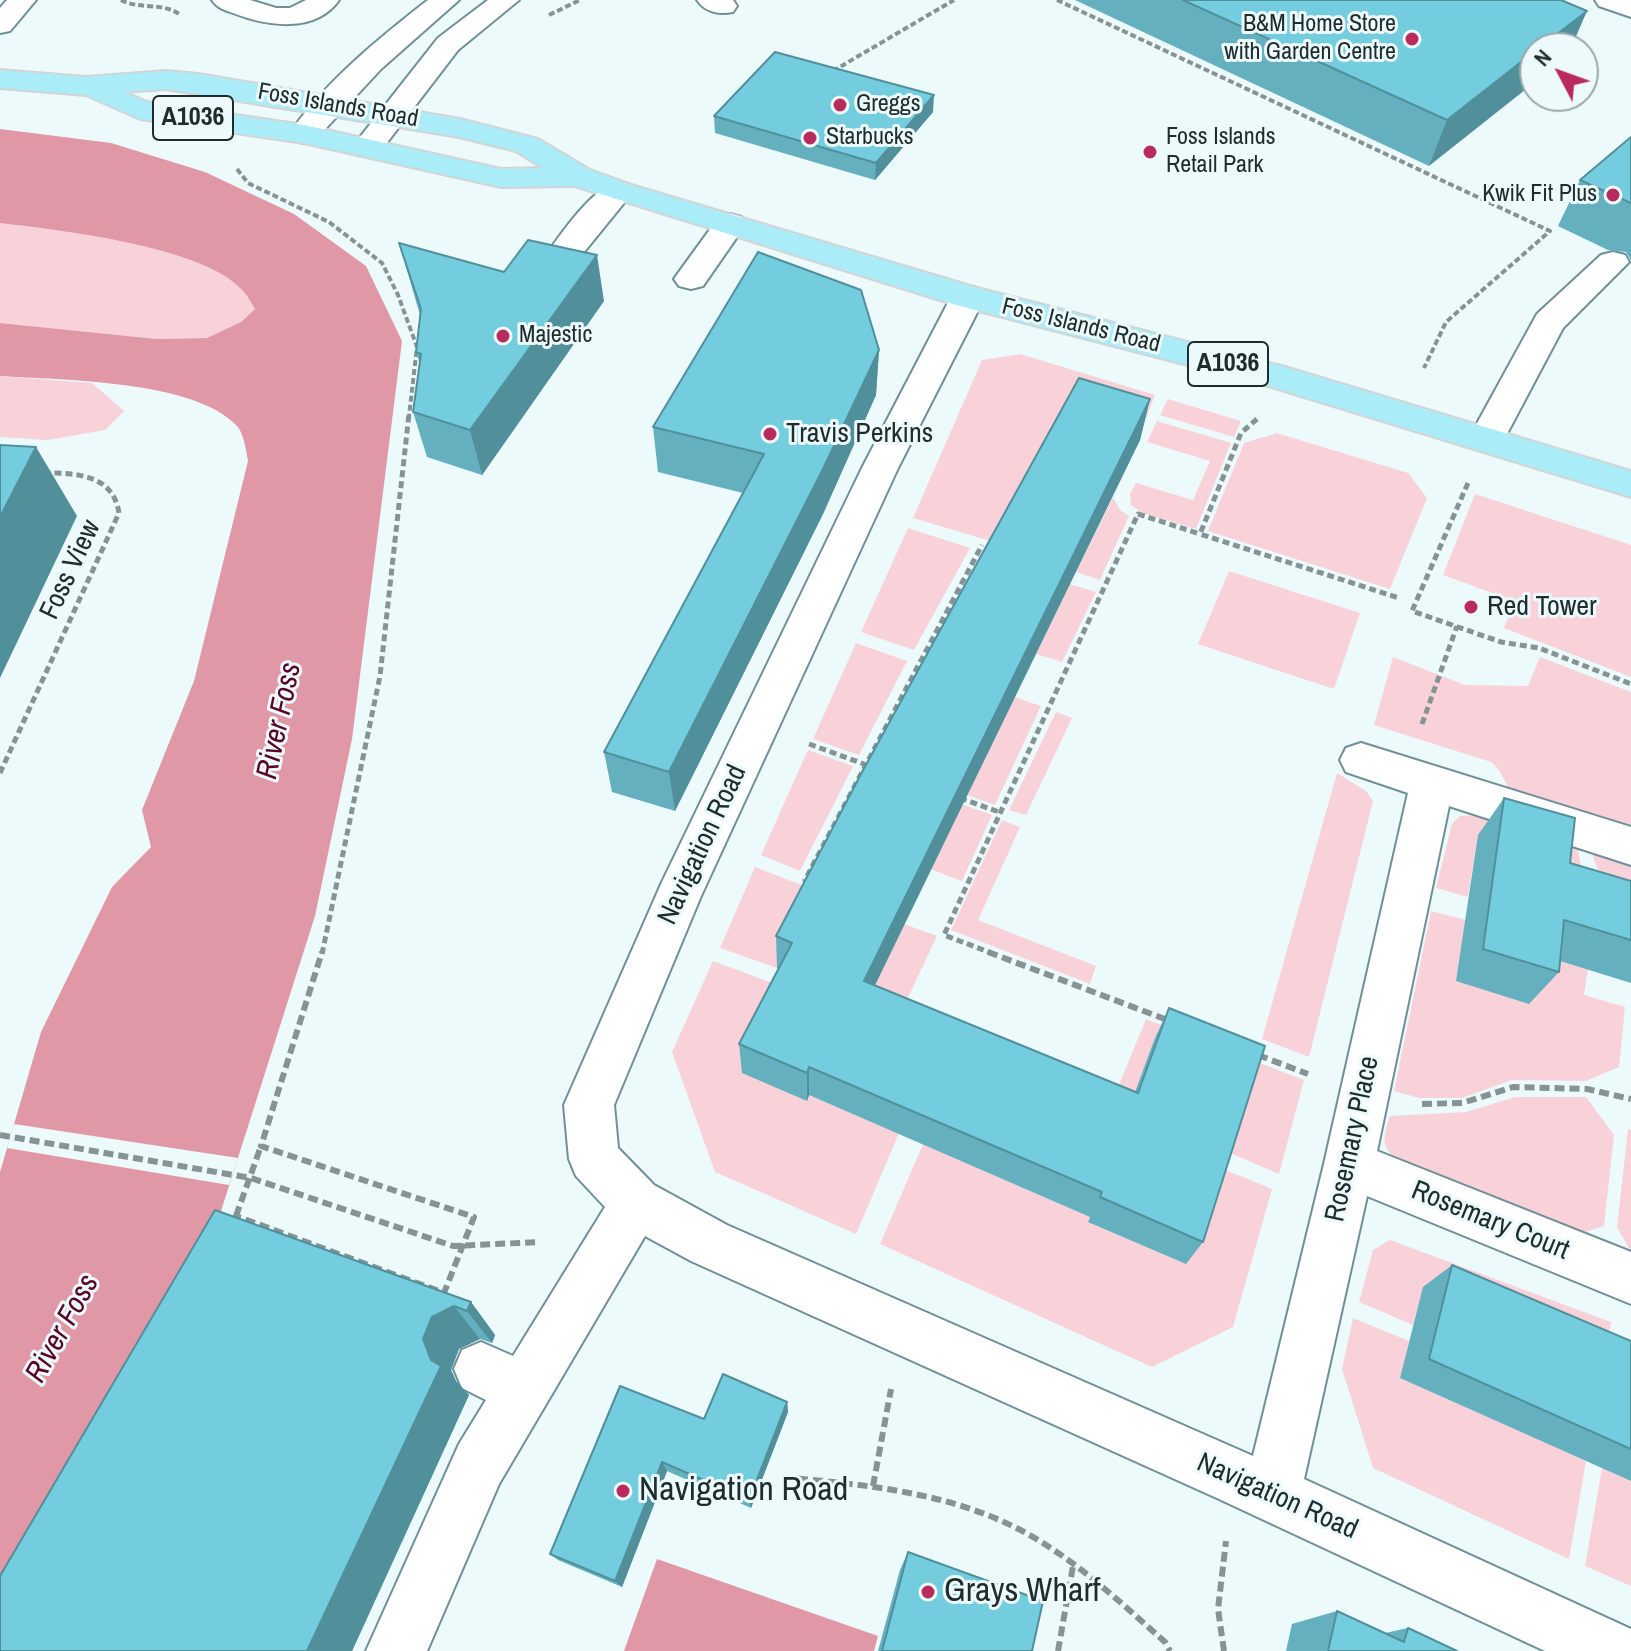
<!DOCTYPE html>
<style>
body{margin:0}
#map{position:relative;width:1631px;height:1651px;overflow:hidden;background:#ecfafc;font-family:"Archivo Narrow",sans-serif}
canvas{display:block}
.north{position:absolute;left:1519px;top:32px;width:80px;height:80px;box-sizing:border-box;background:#ecfafc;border:2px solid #9aa8aa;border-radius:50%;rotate:311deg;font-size:22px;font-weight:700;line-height:32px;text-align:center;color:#1e2c2e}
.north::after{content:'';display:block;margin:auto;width:28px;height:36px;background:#b92b5c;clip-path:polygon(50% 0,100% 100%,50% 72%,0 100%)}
</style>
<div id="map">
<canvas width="1631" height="1651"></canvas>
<div class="north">N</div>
</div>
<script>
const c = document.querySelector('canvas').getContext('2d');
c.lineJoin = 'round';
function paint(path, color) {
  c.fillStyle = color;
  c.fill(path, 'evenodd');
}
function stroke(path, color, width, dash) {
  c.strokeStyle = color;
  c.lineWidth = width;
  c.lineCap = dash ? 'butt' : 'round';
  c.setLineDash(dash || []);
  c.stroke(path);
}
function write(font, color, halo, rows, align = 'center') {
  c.font = font + ' "Archivo Narrow",sans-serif';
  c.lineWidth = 6;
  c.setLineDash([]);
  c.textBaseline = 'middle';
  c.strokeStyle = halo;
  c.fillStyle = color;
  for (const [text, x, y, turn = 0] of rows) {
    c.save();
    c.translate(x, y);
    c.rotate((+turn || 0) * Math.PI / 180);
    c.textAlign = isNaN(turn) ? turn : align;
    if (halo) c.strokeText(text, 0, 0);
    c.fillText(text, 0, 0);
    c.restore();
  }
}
paint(new Path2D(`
 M 0,223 C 58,230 201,246 241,289 C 247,294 251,303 255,309 L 241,322 L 208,338 L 157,339 L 0,323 Z
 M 1020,354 L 1155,395 L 1138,439 L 1004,545 L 913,518 L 982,360 Z
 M 0,376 L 92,383 L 124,411 L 105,430 L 47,440 L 0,437 Z
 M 1168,399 L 1241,421 L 1234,437 L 1160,415 Z
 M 1157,421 L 1231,443 L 1196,529 L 1142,513 L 1131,505 L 1130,494 L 1136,483 L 1193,500 L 1210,461 L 1147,442 Z
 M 1277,433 L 1408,473 L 1427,498 L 1390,589 L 1208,531 L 1244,443 Z
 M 1475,494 L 1631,545 L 1631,677 L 1504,628 L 1514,601 L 1443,575 Z
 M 1113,497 L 1120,510 L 1129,516 L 1100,580 L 1076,572 Z
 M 908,528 L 970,548 L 914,650 L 861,632 Z
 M 1229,571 L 1360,613 L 1334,689 L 1198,644 Z
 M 1070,584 L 1096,592 L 1062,662 L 1036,654 Z
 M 856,643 L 907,661 L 859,755 L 813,739 Z
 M 1393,657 L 1465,685 L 1528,686 L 1540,657 L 1631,692 L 1631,835 L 1514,795 C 1504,784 1503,772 1491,762 L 1374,725 Z
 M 1014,697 L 1041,706 L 995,805 L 885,766 Z
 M 1056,712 L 1072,718 L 1026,815 L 1009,810 Z
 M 808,750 L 853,766 L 800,871 L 761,855 Z
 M 871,772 L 992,815 L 962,881 L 930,869 Z
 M 1337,773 L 1366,791 L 1373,801 L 1309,1057 L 1262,1039 Z
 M 1476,815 L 1577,844 L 1582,872 L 1478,835 L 1468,897 L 1436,888 L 1452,824 L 1460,816 Z
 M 1002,820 L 1020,827 L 978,920 L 1096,966 L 1090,984 L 951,930 Z
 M 1592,848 L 1631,861 L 1631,891 C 1608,884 1594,874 1592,848 Z
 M 755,867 L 817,891 L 777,968 L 720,948 Z
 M 1431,911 L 1466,920 L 1534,954 L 1588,969 L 1584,995 L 1625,1007 L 1619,1067 L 1586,1081 L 1512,1080 L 1462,1098 L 1419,1098 L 1394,1091 Z
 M 904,924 L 937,936 L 895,1025 L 856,1001 Z
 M 713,961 L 786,988 L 806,1101 L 809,1095 L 899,1133 L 856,1234 L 715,1172 L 672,1052 Z
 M 1146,1019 L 1304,1080 L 1279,1174 L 1223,1150 L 1155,1039 L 1125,1121 L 1107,1114 Z
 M 1515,1097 L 1586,1097 L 1614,1135 L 1604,1226 L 1582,1233 L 1394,1157 C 1379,1144 1385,1133 1390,1116 L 1466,1112 Z
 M 1628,1129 L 1631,1130 L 1631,1252 L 1617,1227 Z
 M 923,1144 L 1090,1217 L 1088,1221 L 1218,1167 L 1272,1189 L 1233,1327 L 1152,1367 L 880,1244 Z
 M 1390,1240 L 1611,1322 L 1603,1365 L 1424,1287 L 1413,1325 L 1359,1302 L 1373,1250 Z
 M 1353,1318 L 1409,1341 L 1401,1378 L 1586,1461 L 1569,1559 L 1373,1468 L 1342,1369 Z
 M 1602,1468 L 1631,1481 L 1631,1586 L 1585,1566 Z`), '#f9d2d9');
paint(new Path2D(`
 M 0,129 L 111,143 L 205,172 L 294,214 L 366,266 L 402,341 L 352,739 L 315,916 L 208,1252 L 0,1598 L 0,1172 L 41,1032 L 112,887 L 151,847 L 142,810 L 194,681 L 248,461 C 246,450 244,434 237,426 C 195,380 60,380 0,376 L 0,323 L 157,339 L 207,338 L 241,322 L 255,309 C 251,303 247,294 241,289 C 201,246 58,230 0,223 Z
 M 657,1559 L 878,1636 L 874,1651 L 624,1651 Z`), '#e098a7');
paint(new Path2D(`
 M 14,1124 L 238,1158 L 229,1185 L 7,1148 Z`), '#ecfafc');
const minor = new Path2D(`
 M 7,0 L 36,0 L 10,31 L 0,33 L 0,8 Z
 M 212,0 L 250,0 L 276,8 L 290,8 L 306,0 L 339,0 C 315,34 266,26 233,13 C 225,10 217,8 212,0 Z
 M 428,0 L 459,0 L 381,69 L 315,140 L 304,143 L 293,140 L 289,134 C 325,82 378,39 428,0 Z
 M 488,0 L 519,0 L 458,50 L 379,153 L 368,156 L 357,153 L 353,147 L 357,141 L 438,38 Z
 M 697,0 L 733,0 L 737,6 L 733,12 C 719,15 705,12 697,0 Z
 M 1595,0 L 1631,0 L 1631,17 L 1599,6 Z
 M 617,182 L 628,184 L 633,191 L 628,198 L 567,273 L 555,276 L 543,273 L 539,266 C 554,243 591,188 617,182 Z
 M 730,214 L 741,217 L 746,224 L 703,286 L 691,289 L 679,286 L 674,279 L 679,272 L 719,217 Z
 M 1613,252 L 1625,255 L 1629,262 L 1563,328 L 1500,447 L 1487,451 L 1474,447 L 1469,438 L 1537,314 L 1601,255 Z
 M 968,286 L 980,289 L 985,297 L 898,468 L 701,896 L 614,1105 L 618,1148 L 654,1185 L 727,1225 L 1253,1456 L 1324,1164 L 1408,793 L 1346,772 L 1340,760 L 1346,748 L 1361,743 L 1631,827 L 1631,865 L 1449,806 L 1377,1151 L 1631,1252 L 1631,1304 L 1367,1196 L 1304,1479 L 1631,1629 L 1631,1651 L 1545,1651 L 1219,1499 L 691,1261 L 645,1236 L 499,1484 L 427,1651 L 366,1651 L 459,1444 L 486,1400 L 462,1388 L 454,1369 L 462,1350 L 481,1342 L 513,1356 L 605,1207 L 576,1176 L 569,1159 L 564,1105 L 662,882 L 862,468 L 951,297 L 956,289 Z`);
const major = new Path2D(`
 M 0,70 L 86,77 L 166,71 L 199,74 L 460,119 L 538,139 L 590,170 L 628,184 L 977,288 L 1285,367 L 1631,471 L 1631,497 L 1265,385 L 956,305 L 575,186 L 501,187 L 304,143 L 140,119 L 86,95 L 0,88 ZM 166,89 L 459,137 L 516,151 L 543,168 L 501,169 L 304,125 L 147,102 L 124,92 Z`);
stroke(minor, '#709097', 4);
stroke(major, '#d2d5d5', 4);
stroke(new Path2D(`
 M 121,0 C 139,10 165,2 180,15
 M 1057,0 L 1550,231 L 1446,322 L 1424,368
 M 549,15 L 580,0
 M 833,71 L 954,0
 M 237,169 L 248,183 L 329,222 L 382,263 L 398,295 L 417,347 L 409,416`), '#859395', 4, [6, 3]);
stroke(new Path2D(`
 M 1257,419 L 1241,433 L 1200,534 L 1399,598
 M 1468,483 L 1412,611 L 1501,642 L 1539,648 L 1631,684
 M 1422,724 L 1457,626
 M 809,744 L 864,764
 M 0,773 L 119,513 C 113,475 78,473 45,473
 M 960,798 L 999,812
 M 811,883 L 805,880 L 982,545
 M 322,954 L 380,676 L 409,414
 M 994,954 L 944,935 L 1138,514 L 1200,534`), '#859395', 5, [7, 4]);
stroke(new Path2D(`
 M 988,952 L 1170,1021
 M 1258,1055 L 1308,1074
 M 1422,1104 L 1462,1103 L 1513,1087 L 1587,1089 L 1631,1099
 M 0,1135 L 251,1178 L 453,1246 L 540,1242
 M 236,1216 L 261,1146
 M 233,1220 L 236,1216 L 444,1293 L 474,1217 L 261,1146 L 322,952
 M 783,1477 C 866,1485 951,1492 1026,1533 C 1077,1561 1121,1603 1165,1642 L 1170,1651
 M 873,1486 L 891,1389
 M 1058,1651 L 1073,1566
 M 1224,1651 L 1218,1609 L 1226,1541`), '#859395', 6, [10, 5]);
paint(minor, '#fff');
paint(major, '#aaecf8');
paint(new Path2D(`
 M 1075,0 L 1561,0 L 1429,166 Z
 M 933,112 L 875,180 L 715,133 L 714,116 Z
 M 1631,137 L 1631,260 L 1626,252 L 1608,250 L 1558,226 L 1580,180 Z
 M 399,243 L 604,301 L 482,475 L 427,457 L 413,412 L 420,364 L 416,352 L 420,315 Z
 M 879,350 L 876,395 L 823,514 L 675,811 L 612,792 L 604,752 L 743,493 L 658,472 L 653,427 Z
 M 1150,399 L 1140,440 L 874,985 L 1135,1092 L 1155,1038 L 1169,1008 L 1203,1242 L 1186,1264 L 1088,1222 L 1090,1217 L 809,1095 L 807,1101 L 742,1073 L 739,1044 L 778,969 L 777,968 L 776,936 Z
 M 1504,798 L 1570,863 L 1631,881 L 1631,983 L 1560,961 L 1559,972 L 1529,1004 L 1456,981 L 1478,835 Z
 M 215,1210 L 471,1302 L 495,1335 L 492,1343 L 480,1339 L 459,1349 L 451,1370 L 456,1381 L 469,1395 L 352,1651 L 0,1651 Z
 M 1452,1265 L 1631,1341 L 1631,1481 L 1400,1378 L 1423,1287 Z
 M 787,1402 L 788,1412 L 751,1508 L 667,1471 L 622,1587 L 558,1560 L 550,1554 L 704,1419 Z
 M 908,1552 L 1032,1651 L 878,1651 L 900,1570 Z
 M 1337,1611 L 1385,1633 L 1408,1628 L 1457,1651 L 1286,1651 L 1292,1624 Z`), '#64b0bf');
paint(new Path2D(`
 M 1587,11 L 1571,48 L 1539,48 Z
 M 1535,51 L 1535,82 L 1429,166 L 1447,120 Z
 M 934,95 L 933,112 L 875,180 L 876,163 Z
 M 597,255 L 604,301 L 482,475 L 470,430 Z
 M 879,350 L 876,395 L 823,514 L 675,811 L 669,772 Z
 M 1150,399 L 1140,440 L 862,1012 L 864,981 Z
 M 36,447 L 77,516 L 0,678 L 0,517 Z
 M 809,1067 L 809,1095 L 807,1101 L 807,1073 Z
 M 471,1302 L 495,1335 L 492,1343 L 467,1311 Z
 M 454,1306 L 480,1339 L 459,1349 L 451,1370 L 456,1381 L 469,1395 L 352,1651 L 307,1651 L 431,1360 L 423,1339 L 432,1317 Z
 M 787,1402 L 788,1412 L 751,1508 L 749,1500 Z
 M 662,1462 L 667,1471 L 622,1587 L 615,1581 Z`), '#51909b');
const building = new Path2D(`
 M 1183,0 L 1561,0 L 1587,11 L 1539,48 L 1535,48 L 1535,51 L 1447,120 Z
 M 775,52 L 934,95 L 876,163 L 714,116 Z
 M 1631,137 L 1631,203 L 1580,180 Z
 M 528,240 L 597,255 L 470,430 L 413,412 L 421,354 L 416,352 L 421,309 L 399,243 L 504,272 Z
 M 758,252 L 861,290 L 879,350 L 823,469 L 669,772 L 604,752 L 764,454 L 653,427 Z
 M 1079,378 L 1150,399 L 864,981 L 1138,1093 L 1169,1008 L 1265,1046 L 1203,1242 L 1100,1197 L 1102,1192 L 809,1067 L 807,1073 L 739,1044 L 792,943 L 776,936 L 862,772 Z
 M 0,445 L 36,447 L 0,517 Z
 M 1504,798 L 1575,818 L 1570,863 L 1631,881 L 1631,940 L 1564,920 L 1559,972 L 1483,949 Z
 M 215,1210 L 471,1302 L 467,1311 L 454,1306 L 432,1317 L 423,1339 L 431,1360 L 441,1366 L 307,1651 L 0,1651 L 0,1576 Z
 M 1452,1265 L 1631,1341 L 1631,1449 L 1429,1359 Z
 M 723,1374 L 787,1402 L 749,1500 L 662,1462 L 615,1581 L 550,1554 L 620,1386 L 704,1419 Z
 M 908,1552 L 1043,1601 L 1032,1651 L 882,1651 Z
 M 1337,1611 L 1404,1642 L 1408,1628 L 1457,1651 L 1328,1651 Z`);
paint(building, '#74cdde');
stroke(building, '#51909b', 2);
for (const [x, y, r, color] of [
 [1412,39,8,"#b92b5c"],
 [840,105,8,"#b92b5c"],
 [810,138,8,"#b92b5c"],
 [1150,152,8,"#b92b5c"],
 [1613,195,8,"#b92b5c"],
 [503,336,8,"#b92b5c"],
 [770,434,8,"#b92b5c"],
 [1471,607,8,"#b92b5c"],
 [623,1491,8,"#b92b5c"],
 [928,1592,8,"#b92b5c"]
]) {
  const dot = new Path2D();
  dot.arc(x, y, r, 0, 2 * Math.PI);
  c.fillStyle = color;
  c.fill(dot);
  stroke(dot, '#ecfafc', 3);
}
write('24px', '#1e2c2e', '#ecfafc', [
 ["B&M Home Store",1396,25,"right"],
 ["with Garden Centre",1396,53,"right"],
 ["Greggs",856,105],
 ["Starbucks",826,138],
 ["Foss Islands",1166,138],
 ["Retail Park",1166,166],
 ["Kwik Fit Plus",1597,195,"right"],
 ["Majestic",519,336]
], 'left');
write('24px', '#1e2c2e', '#ecfafc', [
 ["Foss Islands Road",338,106,10],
 ["Foss Islands Road",1081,326,14]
]);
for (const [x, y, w] of [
 [193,118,80],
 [1228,364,80]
]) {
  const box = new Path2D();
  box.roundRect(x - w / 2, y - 22, w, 44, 6);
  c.fillStyle = '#ecfafc';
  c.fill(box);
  stroke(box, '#1e2c2e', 2);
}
write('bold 26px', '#1e2c2e', null, [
 ["A1036",193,118],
 ["A1036",1228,364]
]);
write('28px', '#1e2c2e', '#ecfafc', [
 ["Travis Perkins",786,434],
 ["Red Tower",1487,607]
], 'left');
write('28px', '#1e2c2e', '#ecfafc', [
 ["Foss View",71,570,-65],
 ["Navigation Road",703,845,-65],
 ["Rosemary Place",1353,1139,-78],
 ["Rosemary Court",1490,1221,22],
 ["Navigation Road",1277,1497,24]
]);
write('italic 30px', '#5a0226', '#ecfafc', [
 ["River Foss",280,721,-78],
 ["River Foss",63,1329,-61]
]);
write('34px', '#1e2c2e', '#ecfafc', [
 ["Navigation Road",639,1491],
 ["Grays Wharf",944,1592]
], 'left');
</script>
